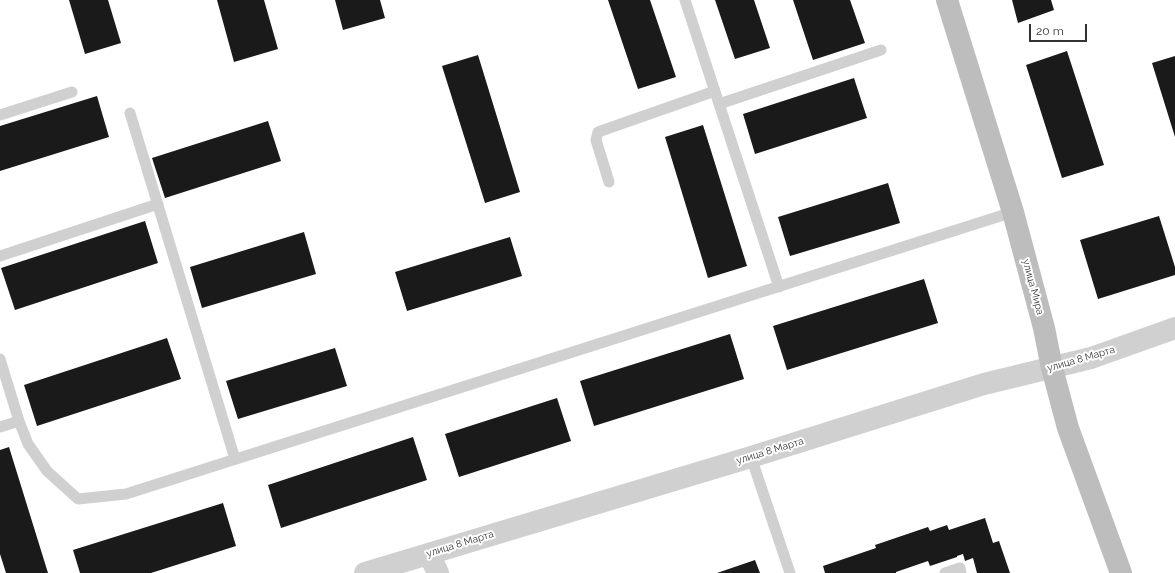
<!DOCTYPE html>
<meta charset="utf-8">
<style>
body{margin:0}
#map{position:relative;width:1175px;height:573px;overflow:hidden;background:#fff;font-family:Raleway,sans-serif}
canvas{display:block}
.scale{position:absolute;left:1029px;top:24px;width:58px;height:18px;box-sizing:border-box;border:2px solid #333;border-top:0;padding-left:5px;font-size:12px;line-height:14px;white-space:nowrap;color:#333;-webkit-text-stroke:3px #fff;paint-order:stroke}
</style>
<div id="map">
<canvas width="1175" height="573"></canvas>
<div class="scale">20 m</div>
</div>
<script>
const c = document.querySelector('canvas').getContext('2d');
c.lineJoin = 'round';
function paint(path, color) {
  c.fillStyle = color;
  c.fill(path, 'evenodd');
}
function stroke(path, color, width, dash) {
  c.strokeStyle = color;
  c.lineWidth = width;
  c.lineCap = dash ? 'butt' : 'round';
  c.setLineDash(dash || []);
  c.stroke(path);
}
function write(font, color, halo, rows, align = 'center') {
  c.font = font + ' Raleway,sans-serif';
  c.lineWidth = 4;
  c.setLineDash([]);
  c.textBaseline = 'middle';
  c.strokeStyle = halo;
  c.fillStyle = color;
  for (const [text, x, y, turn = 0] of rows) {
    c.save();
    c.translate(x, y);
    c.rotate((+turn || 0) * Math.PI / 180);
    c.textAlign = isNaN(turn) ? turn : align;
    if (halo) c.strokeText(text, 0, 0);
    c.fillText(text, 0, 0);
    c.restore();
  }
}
paint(new Path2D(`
 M 69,0 L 108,0 L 121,43 L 85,54 Z
 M 217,0 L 264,0 L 278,49 L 234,62 Z
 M 335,0 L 380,0 L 385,18 L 343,30 Z
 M 608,0 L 650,0 L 676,77 L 638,89 Z
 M 715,0 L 754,0 L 770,48 L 735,59 Z
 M 793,0 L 850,0 L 865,43 L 813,60 Z
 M 1012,0 L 1051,0 L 1054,10 L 1018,23 Z
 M 1067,51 L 1104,165 L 1062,178 L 1026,65 Z
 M 478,55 L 520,192 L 485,203 L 442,66 Z
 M 1175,56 L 1175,137 L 1152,63 Z
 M 854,78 L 867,118 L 755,154 L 743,114 Z
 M 97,96 L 109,137 L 0,171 L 0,126 Z
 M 268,121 L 281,161 L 165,198 L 152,158 Z
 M 703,125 L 747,266 L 708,278 L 665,137 Z
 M 888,183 L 900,223 L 790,256 L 778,217 Z
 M 1159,216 L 1175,267 L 1175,275 L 1098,299 L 1080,240 Z
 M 145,221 L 158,263 L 15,310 L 1,268 Z
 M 304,232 L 316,274 L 202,308 L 190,267 Z
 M 510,237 L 522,276 L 407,311 L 395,272 Z
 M 924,279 L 938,323 L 787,370 L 773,326 Z
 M 730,334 L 744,379 L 594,426 L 580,381 Z
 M 167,338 L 181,379 L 37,426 L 24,385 Z
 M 335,348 L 347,386 L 238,419 L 226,381 Z
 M 557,398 L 571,441 L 459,477 L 445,434 Z
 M 413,437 L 427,480 L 281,528 L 268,485 Z
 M 9,447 L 48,573 L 6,573 L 0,554 L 0,450 Z
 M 223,503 L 236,546 L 151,573 L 80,573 L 73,550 Z
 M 985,518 L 993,543 L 999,541 L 1010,573 L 977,573 L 973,558 L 965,561 L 963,554 L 957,556 L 957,557 L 930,566 L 928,561 L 896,572 L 896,573 L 825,573 L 823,566 L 876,548 L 875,545 L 928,527 L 930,531 L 947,525 L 949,530 Z
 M 755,560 L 760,573 L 717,573 Z`), '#1a1a1a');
stroke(new Path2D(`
 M 685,0 L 779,287
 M 719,104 L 881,50
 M 130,113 L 235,459
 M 0,115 L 72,92
 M 609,182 L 596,140 L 598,132 L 715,91
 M 0,256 L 158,204
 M 0,359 L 19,421 L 28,444 L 47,471 L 78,499 L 126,494 L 1013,212
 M 0,427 L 19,421
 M 751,457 L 790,573
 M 945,573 L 960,568 L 961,573`), '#d0d0d0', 11);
stroke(new Path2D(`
 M 429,554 L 438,573
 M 365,573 L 751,457 L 984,384 L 1091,358 L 1175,328`), '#d0d0d0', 22);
stroke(new Path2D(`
 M 947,0 L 1013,212 L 1044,328 L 1052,368 L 1068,428 L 1121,573`), '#bdbdbd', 22);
write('10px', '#333', '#fff', [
 ["улица Мира",1033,287,75],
 ["улица 8 Марта",1081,359,-16],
 ["улица 8 Марта",770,451,-17],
 ["улица 8 Марта",460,544,-17]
]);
</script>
